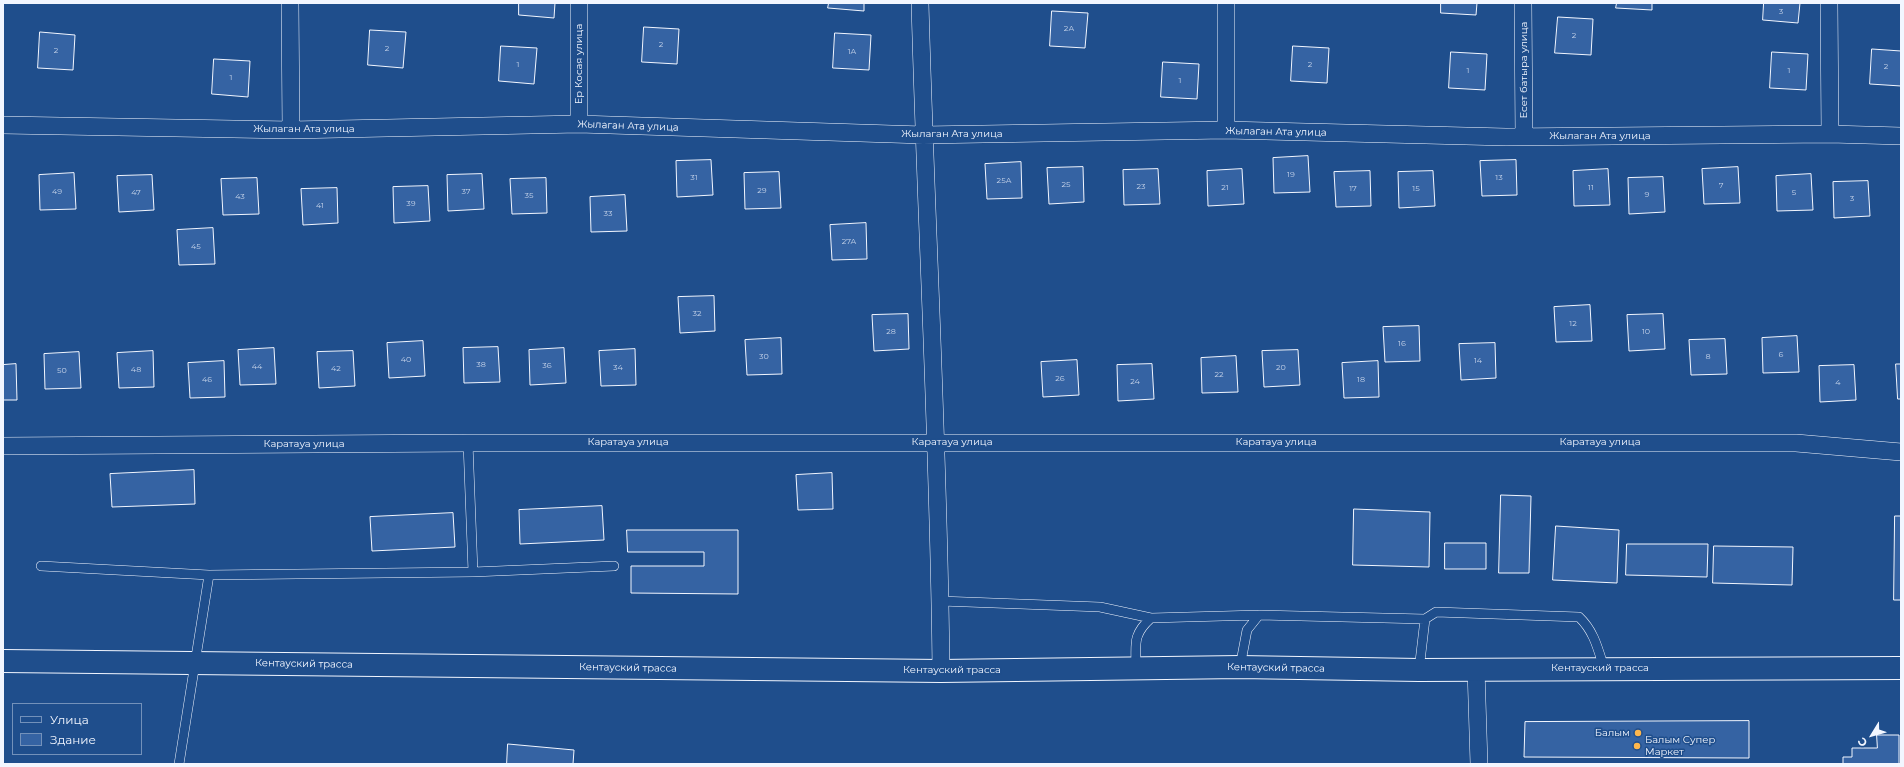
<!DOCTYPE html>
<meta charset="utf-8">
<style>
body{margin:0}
#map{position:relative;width:1904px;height:767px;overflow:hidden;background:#1f4e8c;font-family:Montserrat,sans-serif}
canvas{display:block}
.frame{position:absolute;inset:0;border:4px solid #f2f6ff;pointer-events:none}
.legend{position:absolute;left:12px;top:703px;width:130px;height:52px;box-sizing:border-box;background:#1f4e8c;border:1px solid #7391ba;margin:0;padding:5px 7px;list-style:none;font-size:12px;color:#f2f6ff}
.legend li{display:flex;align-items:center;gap:8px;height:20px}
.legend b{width:20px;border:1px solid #7391ba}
.north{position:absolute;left:1852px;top:715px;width:40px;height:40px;-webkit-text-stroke:3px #1f4e8c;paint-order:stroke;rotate:233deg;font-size:11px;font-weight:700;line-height:16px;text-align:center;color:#f2f6ff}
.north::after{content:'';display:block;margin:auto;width:14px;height:18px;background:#f2f6ff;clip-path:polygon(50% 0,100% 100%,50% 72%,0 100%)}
</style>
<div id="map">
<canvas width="1904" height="767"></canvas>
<div class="frame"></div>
<ul class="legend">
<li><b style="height:5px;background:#1f4e8c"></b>Улица</li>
<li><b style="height:11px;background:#3563a3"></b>Здание</li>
</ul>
<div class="north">С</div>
</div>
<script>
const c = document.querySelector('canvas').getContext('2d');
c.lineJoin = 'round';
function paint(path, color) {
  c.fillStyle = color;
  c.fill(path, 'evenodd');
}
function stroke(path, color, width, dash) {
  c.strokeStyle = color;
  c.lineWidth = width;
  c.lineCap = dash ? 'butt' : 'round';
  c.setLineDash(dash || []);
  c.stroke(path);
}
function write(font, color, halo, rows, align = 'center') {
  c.font = font + ' Montserrat,sans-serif';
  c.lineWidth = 3;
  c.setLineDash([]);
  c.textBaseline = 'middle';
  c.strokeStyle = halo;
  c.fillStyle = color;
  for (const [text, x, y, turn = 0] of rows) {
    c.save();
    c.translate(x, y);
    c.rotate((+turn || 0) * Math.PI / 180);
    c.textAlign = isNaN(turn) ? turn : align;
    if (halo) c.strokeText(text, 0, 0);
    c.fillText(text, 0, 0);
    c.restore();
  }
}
const building = new Path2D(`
 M 519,3 L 555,3 L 554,18 L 519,15 Z
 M 829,3 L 864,3 L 864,11 L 828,8 Z
 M 1441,3 L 1477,3 L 1476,15 L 1441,13 Z
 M 1617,3 L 1652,3 L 1652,10 L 1616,8 Z
 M 1764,3 L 1800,3 L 1798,23 L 1763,20 Z
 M 1052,11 L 1088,13 L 1085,48 L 1050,46 Z
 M 1558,17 L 1593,19 L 1591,55 L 1555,53 Z
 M 644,27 L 679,29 L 677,64 L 642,62 Z
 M 370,30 L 406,32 L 403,68 L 368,65 Z
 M 40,32 L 75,35 L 73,70 L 38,68 Z
 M 835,33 L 871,35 L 869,70 L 833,68 Z
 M 501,46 L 537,48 L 534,84 L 499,81 Z
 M 1293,46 L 1329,48 L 1327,83 L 1291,81 Z
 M 1872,49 L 1901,51 L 1901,86 L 1870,84 Z
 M 1451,52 L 1487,54 L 1485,90 L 1449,88 Z
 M 1772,52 L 1808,54 L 1806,90 L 1770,88 Z
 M 214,59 L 250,61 L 248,97 L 212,94 Z
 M 1163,62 L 1199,64 L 1197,99 L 1161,97 Z
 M 1308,156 L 1310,192 L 1274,193 L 1273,158 Z
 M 711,160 L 713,195 L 677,197 L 676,161 Z
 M 1516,160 L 1517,195 L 1482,196 L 1480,161 Z
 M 1021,162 L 1022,198 L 987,199 L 985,164 Z
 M 1083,167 L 1084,202 L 1049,204 L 1047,168 Z
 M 1738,167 L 1740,203 L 1704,204 L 1702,169 Z
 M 1158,169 L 1160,204 L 1124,205 L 1123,170 Z
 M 1242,169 L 1244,204 L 1208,206 L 1207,171 Z
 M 1608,169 L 1610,205 L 1574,206 L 1573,171 Z
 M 1370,171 L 1371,206 L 1336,207 L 1334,172 Z
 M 1433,171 L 1435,206 L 1399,208 L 1398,172 Z
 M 779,172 L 781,208 L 745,209 L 744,173 Z
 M 74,173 L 76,209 L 40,210 L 39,175 Z
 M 482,174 L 484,209 L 448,211 L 447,175 Z
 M 1811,174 L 1813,210 L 1777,211 L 1776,176 Z
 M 152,175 L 154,210 L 119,212 L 117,176 Z
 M 1663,177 L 1665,212 L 1629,214 L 1628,178 Z
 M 257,178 L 259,214 L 223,215 L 221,179 Z
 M 546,178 L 547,213 L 512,214 L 510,179 Z
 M 1868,181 L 1870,216 L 1834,218 L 1833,182 Z
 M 428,186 L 430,221 L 394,223 L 393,187 Z
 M 337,188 L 338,223 L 303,225 L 301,189 Z
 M 625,195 L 627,231 L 591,232 L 590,197 Z
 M 866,223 L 867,259 L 832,260 L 830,225 Z
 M 213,228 L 215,264 L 179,265 L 177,230 Z
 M 714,296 L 715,331 L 680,333 L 678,297 Z
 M 1590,305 L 1592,341 L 1556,342 L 1554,307 Z
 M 908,314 L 909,349 L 874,351 L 872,315 Z
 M 1663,314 L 1665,349 L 1629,351 L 1627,315 Z
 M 1419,326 L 1420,361 L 1385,362 L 1383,327 Z
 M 1797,336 L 1799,372 L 1763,373 L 1762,338 Z
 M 781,338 L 782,374 L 747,375 L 745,340 Z
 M 1725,339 L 1727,374 L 1691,375 L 1689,340 Z
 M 423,341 L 425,376 L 389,378 L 387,343 Z
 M 1495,343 L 1496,378 L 1461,380 L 1459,344 Z
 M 498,347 L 500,382 L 464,383 L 463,348 Z
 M 274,348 L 276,384 L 240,385 L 238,350 Z
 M 564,348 L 566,383 L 530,385 L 529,350 Z
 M 635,349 L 636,385 L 601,386 L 599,351 Z
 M 1298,350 L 1300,385 L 1264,387 L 1262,351 Z
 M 153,351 L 154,387 L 119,388 L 117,353 Z
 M 353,351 L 355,386 L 319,388 L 317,352 Z
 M 79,352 L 81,388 L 45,389 L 44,354 Z
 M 1236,356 L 1238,392 L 1202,393 L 1201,358 Z
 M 1077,360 L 1079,395 L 1043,397 L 1041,362 Z
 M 224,361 L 225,397 L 190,398 L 188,363 Z
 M 1378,361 L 1379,397 L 1344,398 L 1342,363 Z
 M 16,364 L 17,400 L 3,400 L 3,365 Z
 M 1152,364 L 1154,399 L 1118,401 L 1117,365 Z
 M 1896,364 L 1901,364 L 1901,399 L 1898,399 Z
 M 1854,365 L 1856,400 L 1820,402 L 1819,366 Z
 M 194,470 L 195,504 L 112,507 L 110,474 Z
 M 832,473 L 833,509 L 798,510 L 796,475 Z
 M 1501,495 L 1531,496 L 1529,573 L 1499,573 Z
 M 602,506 L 604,540 L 520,544 L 519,510 Z
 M 1354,509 L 1430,512 L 1429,567 L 1353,565 Z
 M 453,513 L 455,547 L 372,551 L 370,517 Z
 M 1895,516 L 1901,516 L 1901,600 L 1894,600 Z
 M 1556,526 L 1619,530 L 1617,583 L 1553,580 Z
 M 627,530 L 738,530 L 738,594 L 631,593 L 631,566 L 704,566 L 704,552 L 628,552 Z
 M 1445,543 L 1486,543 L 1486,569 L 1445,569 Z
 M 1627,544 L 1708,544 L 1707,577 L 1626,575 Z
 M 1714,546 L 1793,547 L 1792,585 L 1713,583 Z
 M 1749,721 L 1749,758 L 1524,757 L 1525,722 Z
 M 1877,735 L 1899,735 L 1899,764 L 1843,764 L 1843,757 L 1852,757 L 1852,748 L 1877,748 Z
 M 508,744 L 574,750 L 573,764 L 507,764 Z`);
paint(building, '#3563a3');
stroke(building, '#f2f6ff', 1);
const lane = new Path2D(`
 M 468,443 L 473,572
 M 41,566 L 209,575 L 473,572 L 614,566
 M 940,601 L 1100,607 L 1151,618 L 1259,615 L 1425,619
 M 1240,667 L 1247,630 L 1259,615
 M 1136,668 C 1136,644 1132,635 1151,618
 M 1419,670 L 1425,619 L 1436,612 L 1579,617 C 1594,631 1598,649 1604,668
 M 179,764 L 209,575`);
const street = new Path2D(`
 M 290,3 L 291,130
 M 920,3 C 926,226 939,448 941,671
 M 1523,3 L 1524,137
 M 1829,3 L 1830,134
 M 579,124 L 579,3
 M 3,125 L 291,130 L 579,124 L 923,135 L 1226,130 L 1506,137 L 1830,134 L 1901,136
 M 1226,130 L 1226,3
 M 3,446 L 468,443 L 1796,443 L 1901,452
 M 1476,669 L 1479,764`);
const secondary = new Path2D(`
 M 3,661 L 941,671 L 1240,667 L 1419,670 L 1901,668`);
stroke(lane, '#f2f6ff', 10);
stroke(street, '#f2f6ff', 18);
stroke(secondary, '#f2f6ff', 24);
stroke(lane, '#1f4e8c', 9);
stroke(street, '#1f4e8c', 17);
stroke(secondary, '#1f4e8c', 22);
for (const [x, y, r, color] of [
 [1638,733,4,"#ffb74d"],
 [1637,746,4,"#ffb74d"]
]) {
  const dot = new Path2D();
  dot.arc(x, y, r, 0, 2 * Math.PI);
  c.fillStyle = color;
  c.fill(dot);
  stroke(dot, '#1f4e8c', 1.5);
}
write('8px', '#c3d1e8', null, [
 ["3",1781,12],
 ["2A",1069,29],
 ["2",1574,36],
 ["2",661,45],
 ["2",387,49],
 ["2",56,51],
 ["1A",852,52],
 ["1",518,65],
 ["2",1310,65],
 ["2",1886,67],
 ["1",1468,71],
 ["1",1789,71],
 ["1",231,78],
 ["1",1180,81],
 ["19",1291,175],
 ["31",694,178],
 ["13",1499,178],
 ["25A",1004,181],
 ["25",1066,185],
 ["7",1721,186],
 ["23",1141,187],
 ["21",1225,188],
 ["11",1591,188],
 ["17",1353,189],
 ["15",1416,189],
 ["29",762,191],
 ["49",57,192],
 ["37",466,192],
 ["47",136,193],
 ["5",1794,193],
 ["9",1647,195],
 ["35",529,196],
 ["43",240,197],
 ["3",1852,199],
 ["39",411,204],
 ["41",320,206],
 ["33",608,214],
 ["27A",849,242],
 ["45",196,247],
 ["32",697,314],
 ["12",1573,324],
 ["28",891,332],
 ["10",1646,332],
 ["16",1402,344],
 ["6",1781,355],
 ["30",764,357],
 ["8",1708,357],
 ["40",406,360],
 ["14",1478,361],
 ["38",481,365],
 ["36",547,366],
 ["44",257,367],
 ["34",618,368],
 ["20",1281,368],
 ["42",336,369],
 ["48",136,370],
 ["50",62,371],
 ["22",1219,375],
 ["26",1060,379],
 ["46",207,380],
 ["18",1361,380],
 ["24",1135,382],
 ["4",1838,383]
]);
write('10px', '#f2f6ff', '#1f4e8c', [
 ["Ер Косая улица",579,64,-90],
 ["Есет батыра улица",1524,70,-90],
 ["Жылаган Ата улица",628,126,2],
 ["Жылаган Ата улица",304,129],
 ["Жылаган Ата улица",1276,132,1],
 ["Жылаган Ата улица",952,134],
 ["Жылаган Ата улица",1600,136],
 ["Каратауа улица",628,442],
 ["Каратауа улица",952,442],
 ["Каратауа улица",1276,442],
 ["Каратауа улица",1600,442],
 ["Каратауа улица",304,444],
 ["Кентауский трасса",304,664,1],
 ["Кентауский трасса",628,668,1],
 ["Кентауский трасса",1276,668,1],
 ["Кентауский трасса",1600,668],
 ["Кентауский трасса",952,670]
]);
write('10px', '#f2f6ff', '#1f4e8c', [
 ["Балым",1630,733],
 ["Балым Супер",1645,740,"left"],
 ["Маркет",1645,752,"left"]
], 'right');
</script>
